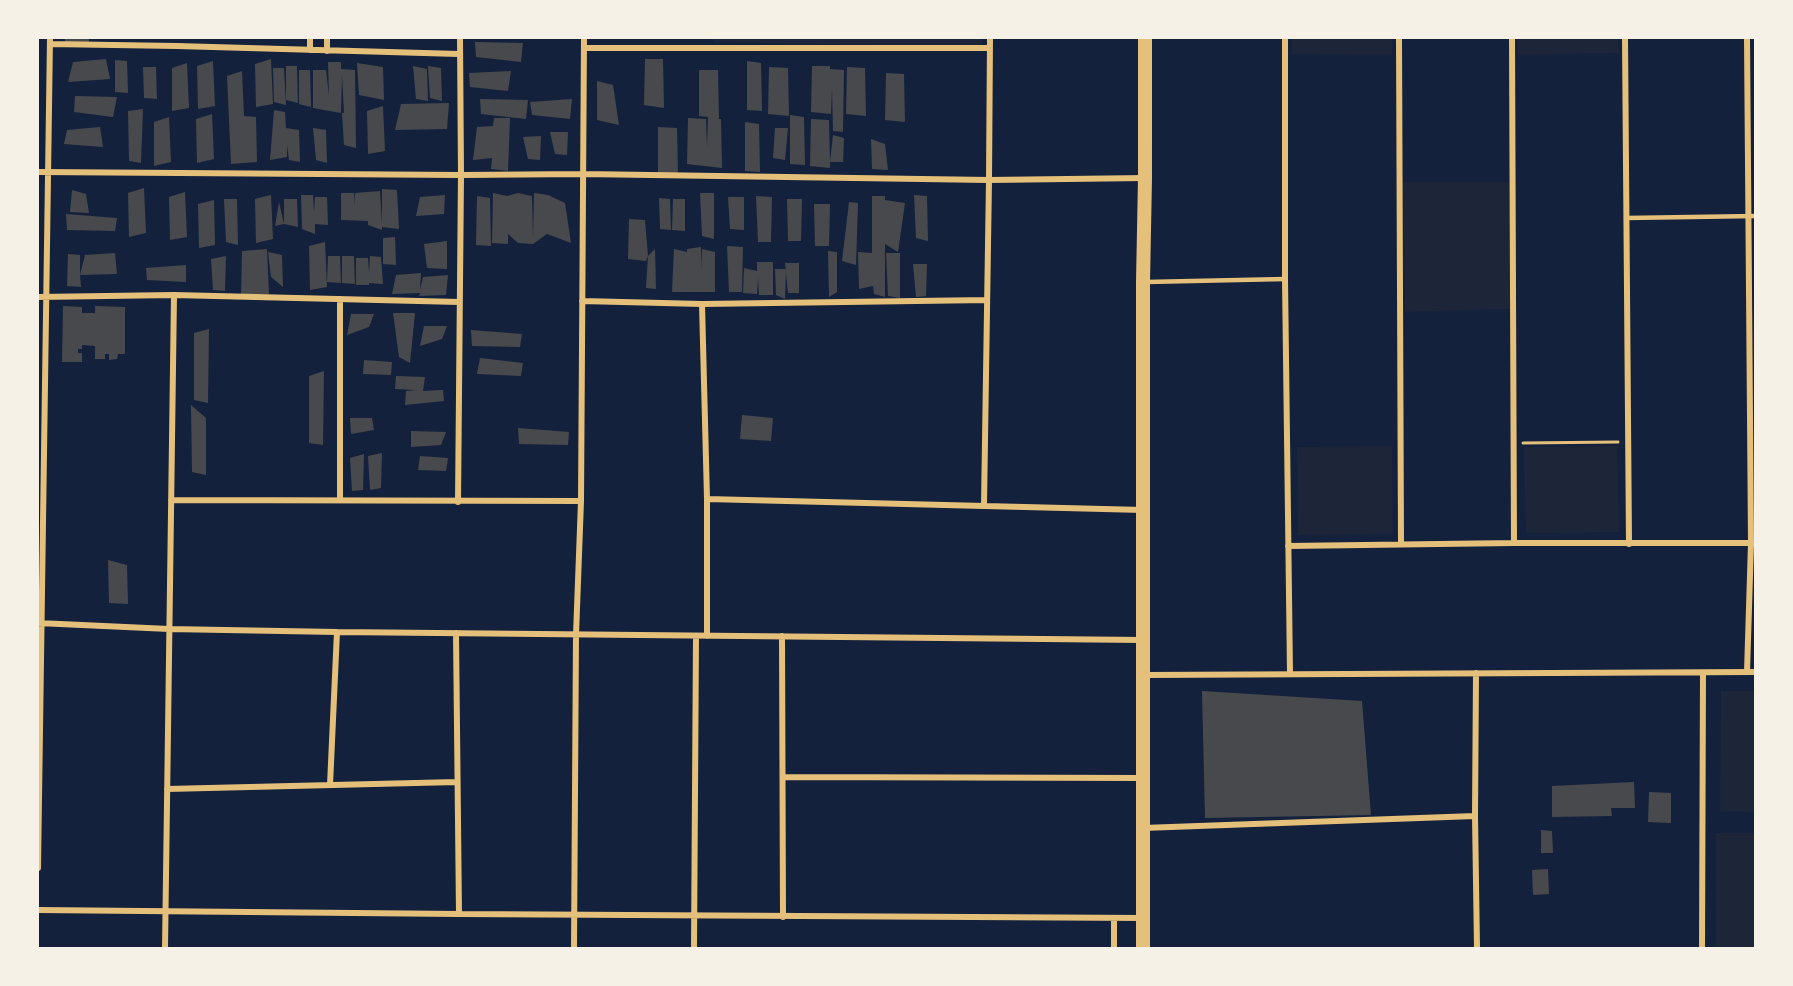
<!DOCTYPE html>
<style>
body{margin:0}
#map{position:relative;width:1793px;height:986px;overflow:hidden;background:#14213d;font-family:"Open Sans",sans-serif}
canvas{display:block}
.frame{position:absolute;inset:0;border:39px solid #f6f1e7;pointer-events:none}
</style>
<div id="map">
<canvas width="1793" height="986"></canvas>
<div class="frame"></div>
</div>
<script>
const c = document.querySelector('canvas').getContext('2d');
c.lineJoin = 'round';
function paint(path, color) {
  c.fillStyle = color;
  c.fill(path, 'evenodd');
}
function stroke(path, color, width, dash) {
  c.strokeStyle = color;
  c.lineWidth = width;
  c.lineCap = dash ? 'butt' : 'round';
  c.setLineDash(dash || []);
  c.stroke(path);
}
paint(new Path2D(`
 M 713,38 L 982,38 L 982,47 L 713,42 Z
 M 1292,38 L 1392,38 L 1392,55 L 1292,54 Z
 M 1518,38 L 1618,38 L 1619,53 L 1518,55 Z
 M 1403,182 L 1513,182 L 1510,309 L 1405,312 Z
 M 1392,446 L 1393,534 L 1298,535 L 1297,447 Z
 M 1617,446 L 1619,532 L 1526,533 L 1524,447 Z
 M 1721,691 L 1755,691 L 1755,812 L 1720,811 Z
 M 1716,833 L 1755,833 L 1755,948 L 1716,948 Z`), '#1d2539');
paint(new Path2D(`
 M 65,38 L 89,38 L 89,44 L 65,42 Z
 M 475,42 L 523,43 L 521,62 L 476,57 Z
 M 106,59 L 110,79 L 68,82 L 73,62 Z
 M 271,59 L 273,104 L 256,107 L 255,64 Z
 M 645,59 L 663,59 L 664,108 L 644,105 Z
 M 115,60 L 127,61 L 128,93 L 115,92 Z
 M 213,61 L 215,106 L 198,109 L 197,66 Z
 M 747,61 L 761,63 L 762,111 L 747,110 Z
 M 328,62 L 341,62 L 341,69 L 355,70 L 356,148 L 344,145 L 342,113 L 344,113 L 342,75 L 341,113 L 313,108 L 313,70 L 326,70 L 329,96 Z
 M 187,63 L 189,108 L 172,111 L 172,68 Z
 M 357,63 L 383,67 L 384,100 L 359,95 Z
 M 286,66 L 297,66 L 298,103 L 286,100 Z
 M 413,66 L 427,69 L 428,101 L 416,99 Z
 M 428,66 L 441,68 L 442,101 L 430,98 Z
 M 812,66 L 830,66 L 830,69 L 844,70 L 843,132 L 833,131 L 832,88 L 831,114 L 811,112 Z
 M 143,67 L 156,67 L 157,99 L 144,98 Z
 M 769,67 L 788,68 L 789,116 L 768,114 Z
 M 847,67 L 865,68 L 866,116 L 846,114 Z
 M 273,68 L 284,68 L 286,105 L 274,102 Z
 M 299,70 L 310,70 L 311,107 L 299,104 Z
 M 699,70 L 718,70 L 719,119 L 721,119 L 722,168 L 687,164 L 688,118 L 706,119 L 707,147 L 708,117 L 699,116 Z
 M 242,71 L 244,116 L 256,117 L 257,162 L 231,164 L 227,76 Z
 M 511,71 L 508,91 L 470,87 L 469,73 Z
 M 886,73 L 904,74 L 905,122 L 885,120 Z
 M 597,81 L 613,85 L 619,125 L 597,120 Z
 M 75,96 L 117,97 L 113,117 L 74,112 Z
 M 480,99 L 528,100 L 526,119 L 481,114 Z
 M 572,99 L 570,119 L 532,115 L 530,102 Z
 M 449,103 L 447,129 L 395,130 L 401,104 Z
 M 383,106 L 385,151 L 368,154 L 367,111 Z
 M 143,109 L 141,163 L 129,161 L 128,111 Z
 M 274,110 L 285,112 L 286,128 L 299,130 L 300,162 L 289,160 L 287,145 L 287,157 L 270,160 Z
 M 212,114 L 214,159 L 197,163 L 196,119 Z
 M 790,115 L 804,117 L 805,165 L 790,164 Z
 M 169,117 L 171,162 L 154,166 L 154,122 Z
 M 494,118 L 510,118 L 508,171 L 491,169 L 492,158 L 473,160 L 477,127 L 493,126 Z
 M 811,119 L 829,120 L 830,162 L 833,135 L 844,138 L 843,162 L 830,162 L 830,168 L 810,166 Z
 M 745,122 L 759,124 L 760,172 L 745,171 Z
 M 100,127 L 103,147 L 64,144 L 67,130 Z
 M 658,127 L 677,128 L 678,175 L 658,173 Z
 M 313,128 L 326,130 L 327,163 L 316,160 Z
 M 775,128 L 788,128 L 785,160 L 773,158 Z
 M 550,132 L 568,132 L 567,155 L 555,154 Z
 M 541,136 L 540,160 L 528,159 L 523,137 Z
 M 871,139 L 885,144 L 888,170 L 872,169 Z
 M 144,188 L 146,233 L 129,237 L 128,193 Z
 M 382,189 L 397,190 L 399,229 L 382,227 L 382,230 L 368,225 L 368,221 L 341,220 L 341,193 L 354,193 L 355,205 L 355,193 L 380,191 L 382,224 Z
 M 72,190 L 86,194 L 89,213 L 70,212 Z
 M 185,192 L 187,237 L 170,240 L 169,197 Z
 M 493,193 L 507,196 L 518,193 L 532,196 L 533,237 L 534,193 L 548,195 L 565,203 L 571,243 L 547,234 L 533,244 L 518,243 L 508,234 L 508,244 L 492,243 Z
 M 700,193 L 714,193 L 714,239 L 702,236 Z
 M 271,195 L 273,239 L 256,243 L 255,199 Z
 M 301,195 L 313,195 L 314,212 L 315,197 L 327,197 L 328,225 L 315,224 L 315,234 L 302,229 Z
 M 445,195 L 444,214 L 416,216 L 420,197 Z
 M 914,195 L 927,196 L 928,241 L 916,238 Z
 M 477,196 L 490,198 L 491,246 L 476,245 Z
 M 756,196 L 772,197 L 771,242 L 758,242 Z
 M 872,196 L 885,196 L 885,200 L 905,203 L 898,252 L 885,244 L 885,297 L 874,294 L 873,286 L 859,289 L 858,252 L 872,253 Z
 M 728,197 L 744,197 L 744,230 L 730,229 Z
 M 659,198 L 670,199 L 671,230 L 660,229 Z
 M 224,199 L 237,199 L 238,245 L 226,242 Z
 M 284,199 L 297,199 L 298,227 L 284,224 Z
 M 673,199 L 685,199 L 685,231 L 672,230 Z
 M 787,199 L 802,199 L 801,241 L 788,241 Z
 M 214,200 L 215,245 L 199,248 L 198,204 Z
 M 279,202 L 284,224 L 275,226 Z
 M 849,202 L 858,203 L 856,265 L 842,261 Z
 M 814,204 L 830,204 L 829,246 L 815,246 Z
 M 66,214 L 117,218 L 115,231 L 67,230 Z
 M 629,219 L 645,220 L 648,256 L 655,249 L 656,289 L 646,288 L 648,256 L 646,261 L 628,259 Z
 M 395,237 L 396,265 L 383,264 L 383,238 Z
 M 447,241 L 447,269 L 427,268 L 424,244 Z
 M 325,242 L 327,287 L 310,290 L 309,246 Z
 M 727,246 L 743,247 L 742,292 L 729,292 Z
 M 701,247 L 701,269 L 702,249 L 715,252 L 715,292 L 672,292 L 674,249 L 687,252 L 687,249 Z
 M 267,249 L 269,294 L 241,297 L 242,251 Z
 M 828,251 L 837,252 L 837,292 L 829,297 Z
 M 268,252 L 282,255 L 283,287 L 271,277 Z
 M 115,253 L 117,274 L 80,275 L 81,287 L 67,286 L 68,254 L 80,255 L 80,275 L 85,255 Z
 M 886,253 L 900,253 L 900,298 L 888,296 Z
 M 226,256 L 225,291 L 213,290 L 211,259 Z
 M 328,256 L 340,256 L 341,283 L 327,282 Z
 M 342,256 L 354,256 L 355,284 L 342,283 Z
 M 370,256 L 381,257 L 383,284 L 369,283 L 369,285 L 356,285 L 356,258 L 368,258 L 369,273 Z
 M 757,262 L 773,262 L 773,295 L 759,295 L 758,278 L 757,294 L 743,293 L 744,268 L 757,271 Z
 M 785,263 L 799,263 L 799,293 L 788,293 Z
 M 913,264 L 927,264 L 926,296 L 916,297 Z
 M 186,265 L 186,282 L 147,280 L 146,268 Z
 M 775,269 L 786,269 L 785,299 L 776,295 Z
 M 421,273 L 420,290 L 423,277 L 448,275 L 446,295 L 419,296 L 420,293 L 392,294 L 396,275 Z
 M 63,306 L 82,307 L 82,313 L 95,313 L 95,306 L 125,307 L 125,354 L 118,354 L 117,359 L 109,360 L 109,354 L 105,354 L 105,359 L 95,359 L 95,346 L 82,345 L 82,349 L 78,349 L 78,353 L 82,353 L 82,362 L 62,362 Z
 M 393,313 L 415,313 L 410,363 L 399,357 Z
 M 351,314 L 374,314 L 369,327 L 347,335 Z
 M 424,326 L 447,326 L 442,339 L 420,346 Z
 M 209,329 L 208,403 L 194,400 L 194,333 Z
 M 471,330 L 522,334 L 520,347 L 472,346 Z
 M 480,358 L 523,363 L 521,376 L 477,374 Z
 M 364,360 L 392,362 L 391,375 L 363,374 Z
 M 324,371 L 323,445 L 309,443 L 309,376 Z
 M 396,376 L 425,377 L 423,391 L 443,390 L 444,401 L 405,405 L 406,391 L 416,390 L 395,389 Z
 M 191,405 L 206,418 L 206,475 L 192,472 Z
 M 742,415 L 773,418 L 771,441 L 740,439 Z
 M 350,418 L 372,418 L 374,430 L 351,434 Z
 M 518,428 L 569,432 L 568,445 L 519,444 Z
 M 411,431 L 446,432 L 441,445 L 411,447 Z
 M 382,453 L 381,488 L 370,490 L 368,456 Z
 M 364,454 L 363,490 L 352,491 L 350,458 Z
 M 420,456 L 448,458 L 446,471 L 418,470 Z
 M 108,560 L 127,565 L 128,604 L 109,603 Z
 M 1202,691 L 1362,701 L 1371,815 L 1205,818 Z
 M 1634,782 L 1635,808 L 1611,808 L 1612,816 L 1552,817 L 1552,786 Z
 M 1649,792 L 1671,793 L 1671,823 L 1648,822 Z
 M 1541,830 L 1552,831 L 1553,853 L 1541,853 Z
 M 1548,869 L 1549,894 L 1533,895 L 1532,870 Z`), '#48494c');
stroke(new Path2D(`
 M 1523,443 L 1618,442`), '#e5c07b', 3);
stroke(new Path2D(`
 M 1626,218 L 1756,216
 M 1146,282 L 1285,279`), '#e5c07b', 4.5);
stroke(new Path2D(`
 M 1285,38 L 1285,279 L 1290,673
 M 1399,38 L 1401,544
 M 1512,38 L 1514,543
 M 1625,38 L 1629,544
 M 50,44 L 177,46 L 459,54
 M 584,48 L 989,48
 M 310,50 L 310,38
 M 327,51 L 327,38
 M 38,172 L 461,175 L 583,174 L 989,180 L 1145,178
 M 38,297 L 174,295 L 459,302
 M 340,299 L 340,500
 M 582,301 L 702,304 L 987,300
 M 702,304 L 707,499 L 707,636
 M 707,499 L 1143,510
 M 171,500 L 581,501
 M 458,502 L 461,175 L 460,38
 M 984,505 L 989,180 L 990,38
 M 1288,546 L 1514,543 L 1756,543
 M 38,623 L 169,629 L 337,632 L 1143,640
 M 456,633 L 459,914
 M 782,636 L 783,917
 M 1747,672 L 1751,543 L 1747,38
 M 1476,673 L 1475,816 L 1477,948
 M 1144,675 L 1756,672
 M 783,777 L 1142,778
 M 330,785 L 337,632
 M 167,789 L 457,782
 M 1143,828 L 1475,816
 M 38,868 L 50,38
 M 38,910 L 459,914 L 1143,918
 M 1114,918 L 1114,948
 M 165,948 L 174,295
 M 574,948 L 576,635 L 581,501 L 584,38
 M 694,948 L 696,636
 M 1702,948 L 1703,673`), '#e5c07b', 6);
stroke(new Path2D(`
 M 1143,948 L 1143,282 L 1145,178 L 1145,38`), '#e5c07b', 14);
</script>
